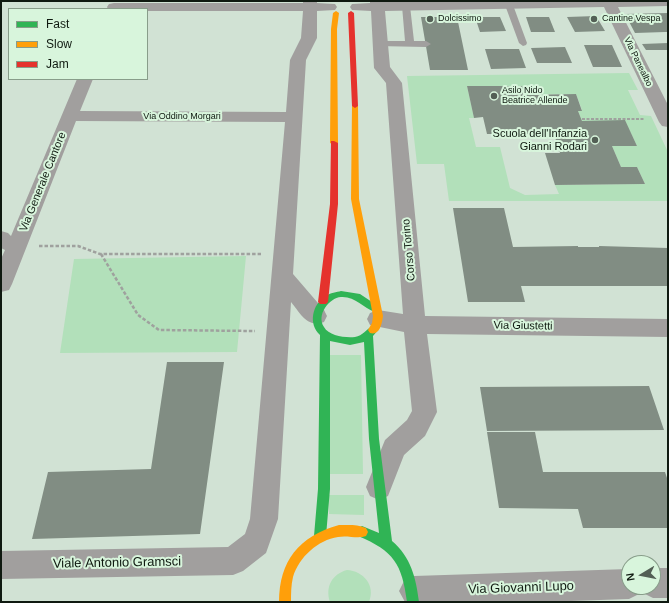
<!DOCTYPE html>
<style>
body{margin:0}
#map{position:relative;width:669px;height:603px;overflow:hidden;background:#d1e2d4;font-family:Arial,sans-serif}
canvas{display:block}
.frame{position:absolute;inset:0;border:2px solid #0f1910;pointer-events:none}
.legend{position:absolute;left:8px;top:8px;width:140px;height:72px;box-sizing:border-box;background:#d8f5dc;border:1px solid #889d8a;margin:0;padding:5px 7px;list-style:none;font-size:12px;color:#0f1910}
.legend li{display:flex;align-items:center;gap:8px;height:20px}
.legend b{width:20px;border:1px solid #889d8a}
.north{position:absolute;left:621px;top:555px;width:40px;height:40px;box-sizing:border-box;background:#d8f5dc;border:1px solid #889d8a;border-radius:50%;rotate:260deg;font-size:11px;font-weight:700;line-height:16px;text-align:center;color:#0f1910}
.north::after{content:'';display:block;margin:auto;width:14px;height:18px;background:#535f55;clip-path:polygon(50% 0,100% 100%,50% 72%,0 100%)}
</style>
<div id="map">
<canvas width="669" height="603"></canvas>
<div class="frame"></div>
<ul class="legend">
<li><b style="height:5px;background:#30b455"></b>Fast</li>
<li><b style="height:5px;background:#ff9f0a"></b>Slow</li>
<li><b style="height:5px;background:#e5322d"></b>Jam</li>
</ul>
<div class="north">N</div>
</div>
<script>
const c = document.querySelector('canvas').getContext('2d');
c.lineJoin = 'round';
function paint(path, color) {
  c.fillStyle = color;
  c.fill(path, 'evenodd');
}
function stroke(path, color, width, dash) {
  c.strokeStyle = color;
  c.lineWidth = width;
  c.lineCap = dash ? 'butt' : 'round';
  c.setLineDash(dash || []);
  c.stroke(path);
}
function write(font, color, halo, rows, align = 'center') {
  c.font = font + ' Arial,sans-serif';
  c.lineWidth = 4;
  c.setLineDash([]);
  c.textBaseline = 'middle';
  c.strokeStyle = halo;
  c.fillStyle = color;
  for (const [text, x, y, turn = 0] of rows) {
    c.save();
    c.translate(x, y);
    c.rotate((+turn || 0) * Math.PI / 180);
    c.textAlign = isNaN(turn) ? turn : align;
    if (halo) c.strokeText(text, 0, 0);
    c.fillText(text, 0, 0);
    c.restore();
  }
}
paint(new Path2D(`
 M 629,73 L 638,90 L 628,90 L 640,115 L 651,116 L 668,152 L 668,201 L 449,201 L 444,164 L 417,164 L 407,76 ZM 467,86 L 522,86 L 525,95 L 576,94 L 582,110 L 578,111 L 582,121 L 625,121 L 637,146 L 612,146 L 621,167 L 637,167 L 645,184 L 555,185 L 559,194 L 525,195 L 510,188 L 500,147 L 476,147 L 469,118 L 474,118 Z
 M 246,256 L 237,352 L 60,353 L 74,259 Z
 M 330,355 L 361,355 L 363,474 L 329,474 Z
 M 329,495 L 364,495 L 364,515 L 329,514 Z
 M 347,570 C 363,571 376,585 369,602 L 330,602 C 325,587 332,574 347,570 Z`), '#b2e0ba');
paint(new Path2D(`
 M 668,13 L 668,32 L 665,32 L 635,33 L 625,14 Z
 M 596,16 L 605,31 L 575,32 L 567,17 Z
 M 421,17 L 457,17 L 468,70 L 430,70 Z
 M 475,17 L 500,17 L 506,31 L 480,32 Z
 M 526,17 L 549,17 L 555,32 L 531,32 Z
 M 668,43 L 668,50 L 646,50 L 642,44 Z
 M 584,45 L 612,45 L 622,67 L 593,67 Z
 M 565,47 L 572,63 L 537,63 L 531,48 Z
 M 485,49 L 519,49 L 526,68 L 491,69 Z
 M 467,86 L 522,86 L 525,95 L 576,94 L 582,111 L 578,111 L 582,121 L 625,120 L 637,146 L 612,146 L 621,167 L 637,167 L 645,184 L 555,185 L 545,153 L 560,153 L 554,134 L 487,134 L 483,117 L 474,118 Z
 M 453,208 L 504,208 L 513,247 L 578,246 L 578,247 L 599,247 L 599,246 L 668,248 L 668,286 L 521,286 L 525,302 L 468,302 Z
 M 167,362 L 224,362 L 200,534 L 32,539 L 48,472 L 151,469 Z
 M 649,386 L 664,430 L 487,431 L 480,387 Z
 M 487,432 L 535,432 L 543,472 L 665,472 L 668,481 L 668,528 L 583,528 L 578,509 L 499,508 Z`), '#818d83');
stroke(new Path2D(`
 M 582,119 L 645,119`), '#9fa19e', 2, [3, 1.5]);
stroke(new Path2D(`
 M 39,246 L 78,246 L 100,254 L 261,254
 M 101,254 L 138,315 L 159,330 L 255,331`), '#9fa19e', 2.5, [3.5, 2]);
paint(new Path2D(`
 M 509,2 L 513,5 L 527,43 L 526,45 L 523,46 L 519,43 L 505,5 Z
 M 406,3 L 410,6 L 414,41 L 426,41 L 431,44 L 426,47 L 377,46 L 375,44 L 380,41 L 405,41 L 402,6 Z`), '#a19f9e');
paint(new Path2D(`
 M 303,1 L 317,1 L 317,3 L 335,4 L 337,7 L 335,10 L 317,11 L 317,38 L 306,60 L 293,274 L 324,310 L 327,316 L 324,322 C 307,328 301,314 291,302 L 278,519 L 266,553 L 243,571 L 233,575 L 1,579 L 1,551 L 228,547 L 245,534 L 250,519 L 285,122 L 76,121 L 12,284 L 9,290 L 1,292 L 1,259 L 5,250 L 1,248 L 1,231 L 8,233 L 11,236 L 77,79 L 93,79 L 80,111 L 286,112 L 290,60 L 301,38 L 303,11 L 147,11 L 147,9 L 108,9 L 107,7 L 109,4 L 114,3 L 303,3 Z
 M 370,1 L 384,1 L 384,2 L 668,1 L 668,6 L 618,7 L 668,105 L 668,127 L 662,126 L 659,122 L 604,7 L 385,11 L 390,67 L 402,83 L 425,316 L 668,319 L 668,337 L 427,334 L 437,412 L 425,436 L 404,455 L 388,496 L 379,500 L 370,496 L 366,487 L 385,440 L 407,420 L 412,411 L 404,332 L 370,325 L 367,319 L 370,313 L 378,310 L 403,314 L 386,83 L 374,68 L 371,11 L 352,10 L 350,7 L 352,4 L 370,3 Z
 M 653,568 L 668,568 L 668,598 L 653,598 L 643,593 L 641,590 L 639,594 L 629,599 L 542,602 L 405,602 L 399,591 L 404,581 L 414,576 L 629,569 L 629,587 L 653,587 Z`), '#a19f9e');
paint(new Path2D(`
 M 341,291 L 360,294 L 378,306 L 380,308 L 378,310 L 375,312 C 363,308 355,296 341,297 C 329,298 316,315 324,327 C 329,336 345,338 355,337 C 363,336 366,329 373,326 L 376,327 L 378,330 L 373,336 L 379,439 L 392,541 C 411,557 416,578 419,602 L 407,602 C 402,564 394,551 358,536 L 356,532 L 358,528 L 362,526 L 379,533 L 369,439 L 364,342 L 350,345 L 330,341 L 330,489 L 326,536 L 324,540 L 320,542 L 316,540 L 314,536 L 318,489 L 320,335 C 308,324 312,304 326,296 C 330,293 337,292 341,291 Z`), '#30b455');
paint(new Path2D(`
 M 336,11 L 339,13 L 337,29 L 338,143 L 334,145 L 330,143 L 331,29 L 333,13 Z
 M 355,104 L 358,106 L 359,199 L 383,316 C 382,323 380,336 370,333 L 368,330 L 372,323 L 373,316 L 351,199 L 352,106 Z
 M 339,525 C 348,525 357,524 366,528 L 368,532 L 366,536 C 358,539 347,535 338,537 C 318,540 299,557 293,577 C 291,585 291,594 291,602 L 279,602 C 279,561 299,536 339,525 Z`), '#ff9f0a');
paint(new Path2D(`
 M 351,11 L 354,13 L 358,106 L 355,108 L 352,106 L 348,13 Z
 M 331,141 L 334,141 L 338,143 L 338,204 L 328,302 L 326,304 L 320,304 L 318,302 L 330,204 Z`), '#e5322d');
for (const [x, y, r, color] of [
 [430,19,4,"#535f55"],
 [594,19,4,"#535f55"],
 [494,96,4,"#535f55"],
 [595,140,4,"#535f55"]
]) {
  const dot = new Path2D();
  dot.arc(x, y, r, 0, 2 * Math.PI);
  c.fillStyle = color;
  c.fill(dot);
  stroke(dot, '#d8f5dc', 1.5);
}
write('9px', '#0f1910', '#d8f5dc', [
 ["Dolcissimo",438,19],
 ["Cantine Vespa",602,19],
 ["Asilo Nido",502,91],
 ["Beatrice Allende",502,101]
], 'left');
write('9px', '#0f1910', '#d8f5dc', [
 ["Via Panealbo",638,62,64],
 ["Via Oddino Morgari",182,117]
]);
write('11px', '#0f1910', '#d8f5dc', [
 ["Scuola dell'Infanzia",587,134],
 ["Gianni Rodari",587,147]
], 'right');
write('11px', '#0f1910', '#d8f5dc', [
 ["Via Generale Cantore",43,182,-68],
 ["Corso Torino",409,250,-95],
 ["Via Giustetti",523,326,1]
]);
write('13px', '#0f1910', '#d8f5dc', [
 ["Viale Antonio Gramsci",117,563,-1],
 ["Via Giovanni Lupo",521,588,-2]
]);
</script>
